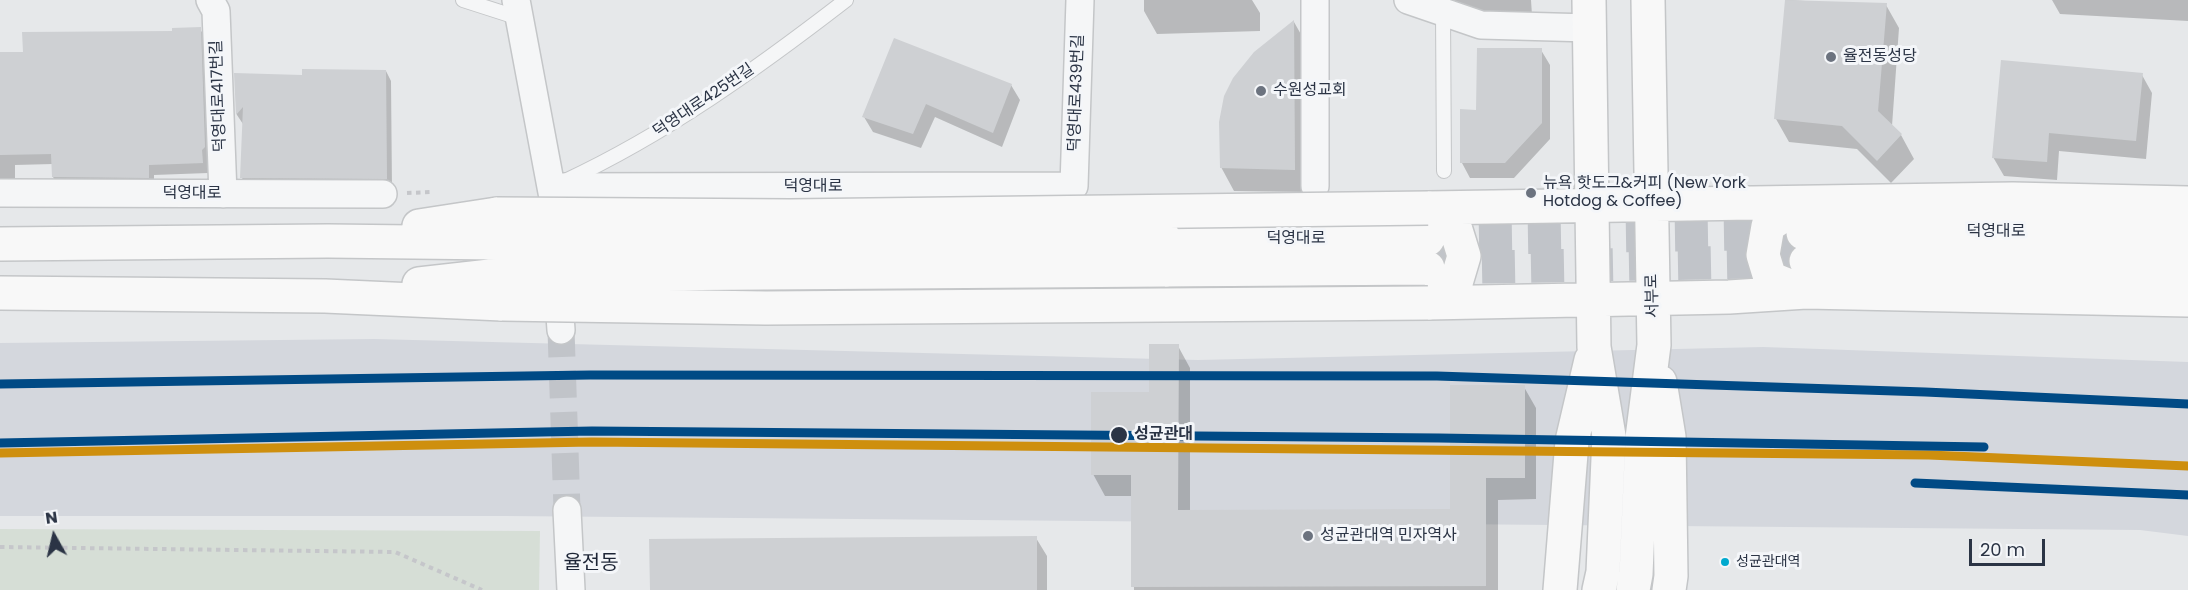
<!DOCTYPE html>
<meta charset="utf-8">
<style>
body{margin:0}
#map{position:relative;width:2188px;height:590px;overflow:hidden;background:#e6e8ea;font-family:Poppins,sans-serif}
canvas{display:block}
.north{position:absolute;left:24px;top:506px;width:60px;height:60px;-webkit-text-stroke:4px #f4f6f9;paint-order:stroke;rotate:352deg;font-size:16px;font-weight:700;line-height:24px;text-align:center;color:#2b3445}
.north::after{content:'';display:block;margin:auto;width:21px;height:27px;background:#2b3445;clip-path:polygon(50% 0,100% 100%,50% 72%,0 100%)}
.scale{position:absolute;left:1969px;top:539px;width:76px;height:27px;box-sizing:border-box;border:3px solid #2b3445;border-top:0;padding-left:8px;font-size:18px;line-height:21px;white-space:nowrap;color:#2b3445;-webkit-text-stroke:4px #f4f6f9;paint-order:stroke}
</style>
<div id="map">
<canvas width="2188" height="590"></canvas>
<div class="north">N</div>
<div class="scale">20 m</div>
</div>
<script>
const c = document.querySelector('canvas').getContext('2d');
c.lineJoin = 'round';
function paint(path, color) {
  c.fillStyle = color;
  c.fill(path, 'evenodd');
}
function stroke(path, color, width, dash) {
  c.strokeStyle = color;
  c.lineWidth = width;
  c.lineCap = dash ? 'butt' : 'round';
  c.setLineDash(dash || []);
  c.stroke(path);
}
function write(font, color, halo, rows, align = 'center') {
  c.font = font + ' Poppins,"Noto Sans KR",sans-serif';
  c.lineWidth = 6;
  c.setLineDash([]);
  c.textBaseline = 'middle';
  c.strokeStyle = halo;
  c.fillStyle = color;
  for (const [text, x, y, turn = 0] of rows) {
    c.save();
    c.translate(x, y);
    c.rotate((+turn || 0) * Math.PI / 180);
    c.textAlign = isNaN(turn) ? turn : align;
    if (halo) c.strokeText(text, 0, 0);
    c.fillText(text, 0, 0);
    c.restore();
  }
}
paint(new Path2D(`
 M 374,339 L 1198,360 L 1763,347 L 2188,362 L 2188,536 L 2140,530 L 506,516 L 0,516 L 0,343 Z`), '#d4d7dd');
paint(new Path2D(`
 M 0,529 L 540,531 L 539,590 L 0,590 Z`), '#d6ded6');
paint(new Path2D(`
 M 1144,0 L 1252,0 L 1260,13 L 1260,31 L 1157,34 L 1144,11 Z
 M 1454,0 L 1531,0 L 1532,15 L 1461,13 Z
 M 1786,0 L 1886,5 L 1899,28 L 1892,126 L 1901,135 L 1914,159 L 1891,183 L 1857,149 L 1789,142 L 1776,119 Z
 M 2052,0 L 2188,0 L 2188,21 L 2060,14 Z
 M 1294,22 L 1307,45 L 1307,192 L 1234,191 L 1221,167 Z
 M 200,29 L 206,39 L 210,158 L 208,161 L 208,173 L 154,175 L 154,187 L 59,187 L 53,177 L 53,164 L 15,165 L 15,187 L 0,189 L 0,54 L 24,53 Z
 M 1541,50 L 1550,65 L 1550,139 L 1514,178 L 1470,178 L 1462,163 Z
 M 386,71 L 391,81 L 392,189 L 248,188 L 242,178 L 243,124 L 237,115 L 236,75 L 303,76 Z
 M 2142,75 L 2152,93 L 2146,159 L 2059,151 L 2057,180 L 2004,176 L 1993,157 Z
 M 1011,85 L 1020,100 L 1002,147 L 935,117 L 921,148 L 873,132 L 864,117 Z
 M 1178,346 L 1190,368 L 1190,511 L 1451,510 L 1524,387 L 1536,408 L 1536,499 L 1498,500 L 1498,590 L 1134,590 L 1132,496 L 1105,496 L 1093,474 L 1150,394 Z
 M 1036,538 L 1047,556 L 1047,590 L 651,590 Z`), '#0003');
paint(new Path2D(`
 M 1785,0 L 1887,3 L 1878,111 L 1902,134 L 1877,161 L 1842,126 L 1774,119 Z
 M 1294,20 L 1295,170 L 1220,168 L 1219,122 L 1224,96 L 1233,78 L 1254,52 Z
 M 201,27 L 205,147 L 202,150 L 203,163 L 149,165 L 149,178 L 52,177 L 51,154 L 0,155 L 0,52 L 23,52 L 22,32 L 172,31 L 172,28 Z
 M 894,38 L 1012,84 L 993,133 L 926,104 L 913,134 L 862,117 Z
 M 1477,48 L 1542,48 L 1542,123 L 1505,163 L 1460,163 L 1460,109 L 1476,110 Z
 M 2001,60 L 2143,73 L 2136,141 L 2049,133 L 2047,162 L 1992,158 Z
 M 302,69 L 386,70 L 387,179 L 240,178 L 243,107 L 236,115 L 234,73 L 302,75 Z
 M 1149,344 L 1179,344 L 1178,510 L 1450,509 L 1450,385 L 1525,385 L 1525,478 L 1486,478 L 1486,586 L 1131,587 L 1131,475 L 1091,475 L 1091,392 L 1149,392 Z
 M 1037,536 L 1037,590 L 650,590 L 649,539 Z`), '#ced0d3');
stroke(new Path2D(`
 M 561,330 L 567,510`), '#c1c4c9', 27, [27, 14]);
stroke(new Path2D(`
 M 1430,239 L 1795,233
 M 1433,268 L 1806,261`), '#c1c4c9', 33, [33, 16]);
const lane = new Path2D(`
 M 463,0 L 519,18
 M 1443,13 L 1444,171
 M 565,181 C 666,134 758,68 846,0`);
const street = new Path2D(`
 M 210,0 L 216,11 L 223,194
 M 516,0 L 554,203
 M 1315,0 L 1315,186
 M 1408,0 L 1481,25 L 1590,28
 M 553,187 L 1074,186 L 1080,0
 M 0,193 L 383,194
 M 558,287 L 561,330
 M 567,510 L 571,590`);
const secondary = new Path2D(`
 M 1589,0 L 1594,347 L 1609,436 L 1603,572 L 1599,590
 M 1800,204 L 1768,226 L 1763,255 L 1770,278 L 1805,292
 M 1428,208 L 2013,199 L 2188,203
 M 1428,208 L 1456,230 L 1464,256 L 1456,283 L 1428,303
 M 419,226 L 497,214
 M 1803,233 L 2013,232 L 2188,235
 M 1164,238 L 1428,239
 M 0,244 L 328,241 L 499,243
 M 1806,261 L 2188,267
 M 1165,270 L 1428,268
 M 419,284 L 499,275
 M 0,293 L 325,296 L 502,304
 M 1428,303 L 1729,297 L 1806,292 L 2188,300
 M 1660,382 L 1669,437 L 1671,576 L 1669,590
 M 1560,590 L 1572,441 L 1591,360
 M 1633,590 L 1636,574 L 1642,438 L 1654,345 L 1648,0`);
stroke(lane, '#c4c6c8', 16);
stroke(street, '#c4c6c8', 30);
stroke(secondary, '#c4c6c8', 36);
stroke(new Path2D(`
 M 407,193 L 432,192
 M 0,547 L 395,552 L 482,590`), '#c5c6ca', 4, [4.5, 4.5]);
stroke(lane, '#f5f6f7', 14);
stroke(street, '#f5f6f7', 27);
stroke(secondary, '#f8f8f8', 33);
const secondaryBridge = new Path2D(`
 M 497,214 L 790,216 L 1428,208
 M 499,243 L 1164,238
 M 499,275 L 1165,270
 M 502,304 L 766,308 L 1428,303`);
stroke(secondaryBridge, '#c4c6c8', 36, []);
stroke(secondaryBridge, '#f8f8f8', 33);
stroke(new Path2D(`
 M 0,453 L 592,442 L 1929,455 L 2188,466`), '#ce8f0e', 9);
stroke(new Path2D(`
 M 0,384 L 590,375 L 1437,376 L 1925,392 L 2188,404
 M 0,443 L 592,431 L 1439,438 L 1984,447
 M 1915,483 L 2188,495`), '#004a85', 9);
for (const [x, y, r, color] of [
 [1831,57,6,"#6c737f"],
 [1261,91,6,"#6c737f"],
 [1531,193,6,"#6c737f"],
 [1119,435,9,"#2b3445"],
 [1308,536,6,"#6c737f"],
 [1725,562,5,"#00a9ce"]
]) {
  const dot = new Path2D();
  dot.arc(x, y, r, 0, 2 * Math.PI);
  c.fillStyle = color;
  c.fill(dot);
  stroke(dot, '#f4f6f9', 2);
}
write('14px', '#2b3445', '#f4f6f9', [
 ["성균관대역",1736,562]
], 'left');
write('16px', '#2b3445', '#f4f6f9', [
 ["율전동성당",1843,57],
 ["수원성교회",1273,91],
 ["뉴욕 핫도그&커피 (New York",1543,184],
 ["Hotdog & Coffee)",1543,202],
 ["성균관대역 민자역사",1320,536]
], 'left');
write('16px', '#2b3445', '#f4f6f9', [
 ["덕영대로439번길",1077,93,-88],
 ["덕영대로417번길",219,96,-92],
 ["덕영대로425번길",704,101,-34],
 ["덕영대로",813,187],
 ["덕영대로",192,194],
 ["덕영대로",1996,232],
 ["덕영대로",1296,239],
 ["서부로",1653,296,-91]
]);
write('bold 16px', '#2b3445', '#f4f6f9', [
 ["성균관대",1134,435]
], 'left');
write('20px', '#1d2536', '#f4f6f9', [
 ["율전동",591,564]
]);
</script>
